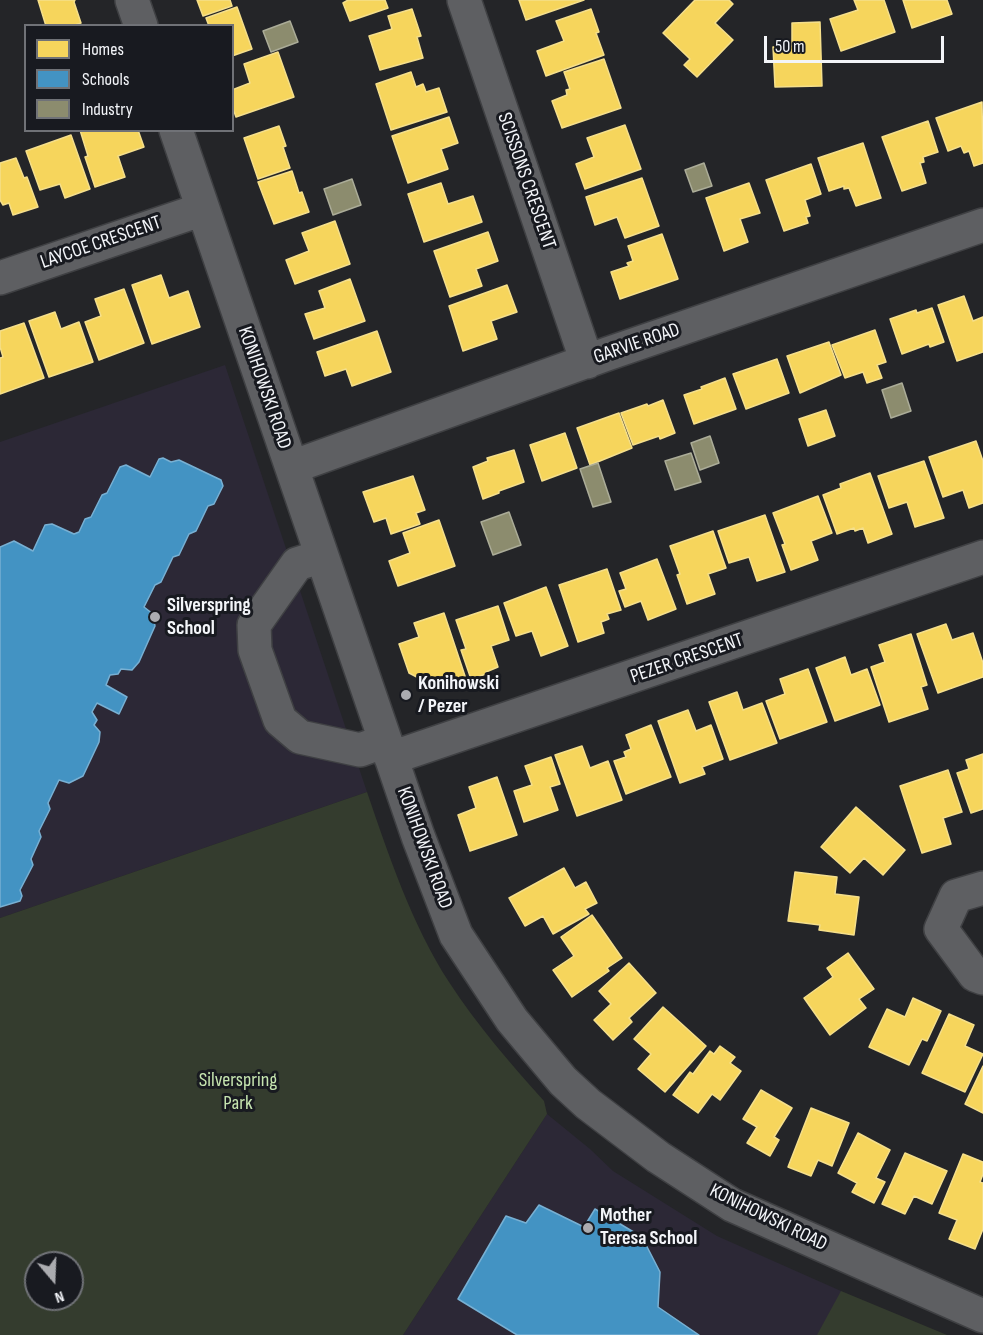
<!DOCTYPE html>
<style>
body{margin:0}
#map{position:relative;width:983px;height:1335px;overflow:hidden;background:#242528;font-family:"Sofia Sans Condensed",sans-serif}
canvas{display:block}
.legend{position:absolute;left:24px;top:24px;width:210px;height:108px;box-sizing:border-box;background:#181a20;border:2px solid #707277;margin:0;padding:8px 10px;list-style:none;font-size:18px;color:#f3f5f9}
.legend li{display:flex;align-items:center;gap:12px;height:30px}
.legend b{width:30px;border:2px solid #707277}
.north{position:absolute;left:24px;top:1251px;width:60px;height:60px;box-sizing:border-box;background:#181a20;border:2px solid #707277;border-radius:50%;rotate:161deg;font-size:16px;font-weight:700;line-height:24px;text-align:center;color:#f3f5f9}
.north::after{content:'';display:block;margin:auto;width:21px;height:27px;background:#abacb0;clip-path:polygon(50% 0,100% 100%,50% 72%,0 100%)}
.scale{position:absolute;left:764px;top:36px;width:180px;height:27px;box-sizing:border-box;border:3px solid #f3f5f9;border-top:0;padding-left:8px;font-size:18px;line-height:21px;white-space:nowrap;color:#f3f5f9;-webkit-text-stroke:4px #181a20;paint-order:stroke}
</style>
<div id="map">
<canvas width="983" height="1335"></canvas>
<ul class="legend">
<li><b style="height:16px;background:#f6d55c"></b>Homes</li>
<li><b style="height:16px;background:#4393c3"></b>Schools</li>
<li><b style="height:16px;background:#8c8c6e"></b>Industry</li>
</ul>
<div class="north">N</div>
<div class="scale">50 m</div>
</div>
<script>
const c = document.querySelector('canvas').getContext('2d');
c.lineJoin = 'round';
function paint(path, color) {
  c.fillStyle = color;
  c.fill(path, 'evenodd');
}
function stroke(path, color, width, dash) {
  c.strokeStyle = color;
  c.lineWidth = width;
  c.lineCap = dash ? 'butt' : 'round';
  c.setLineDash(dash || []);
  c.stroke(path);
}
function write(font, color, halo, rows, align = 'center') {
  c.font = font + ' "Sofia Sans Condensed",sans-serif';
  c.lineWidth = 6;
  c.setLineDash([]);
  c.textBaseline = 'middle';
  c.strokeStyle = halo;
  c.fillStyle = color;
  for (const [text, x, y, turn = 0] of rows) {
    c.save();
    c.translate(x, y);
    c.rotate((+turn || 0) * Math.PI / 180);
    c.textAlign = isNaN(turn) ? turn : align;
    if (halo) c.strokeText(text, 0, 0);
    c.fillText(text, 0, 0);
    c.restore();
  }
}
paint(new Path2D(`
 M 225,365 L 367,792 L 0,918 L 0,442 Z
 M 547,1114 L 590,1149 L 613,1171 L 717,1236 L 841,1291 L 857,1301 L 836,1335 L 403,1335 Z`), '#2c2836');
paint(new Path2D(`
 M 367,792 C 389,856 412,925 449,982 C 477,1025 510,1063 544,1101 L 547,1114 L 403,1335 L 0,1335 L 0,918 ZM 36,1263 L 72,1263 L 72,1299 L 36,1299 Z
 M 841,1291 L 947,1335 L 817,1335 Z`), '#343c2e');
const homes = new Path2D(`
 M 38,0 L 75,0 L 74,2 L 81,23 L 72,26 L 46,26 Z
 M 197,0 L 230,0 L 232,6 L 203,16 Z
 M 348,0 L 385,0 L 388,8 L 350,21 L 343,3 Z
 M 519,0 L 584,0 L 526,20 Z
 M 695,0 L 729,0 L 733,4 L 715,23 L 733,40 L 697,77 L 684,65 L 690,59 L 663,33 Z
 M 854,0 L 884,0 L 895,32 L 841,51 L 830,19 L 858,10 Z
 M 903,0 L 947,0 L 952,14 L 912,28 Z
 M 237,7 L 252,49 L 232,56 L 232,26 L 209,26 L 206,18 Z
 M 412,9 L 421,36 L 417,37 L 423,58 L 380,70 L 369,36 L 392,29 L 388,16 Z
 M 591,9 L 599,32 L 596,33 L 604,55 L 546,76 L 537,51 L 564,41 L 556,21 Z
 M 820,22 L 822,86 L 775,87 L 773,47 L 792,46 L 792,23 Z
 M 278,52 L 294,97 L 236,117 L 232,106 L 232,90 L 250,83 L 244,64 Z
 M 604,59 L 621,108 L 562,128 L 552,101 L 567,95 L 566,90 L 570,89 L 564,72 Z
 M 411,72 L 416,87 L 423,84 L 426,92 L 439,88 L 447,112 L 391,130 L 376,84 Z
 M 982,102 L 983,163 L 974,166 L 969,151 L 964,153 L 961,146 L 948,151 L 936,118 Z
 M 449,117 L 458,143 L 441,149 L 448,169 L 408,183 L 392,136 Z
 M 928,121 L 938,152 L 923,157 L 924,162 L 920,163 L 926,183 L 902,191 L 882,137 Z
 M 625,125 L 641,169 L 585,189 L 576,164 L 594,157 L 587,138 Z
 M 279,126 L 286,146 L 283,147 L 290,168 L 258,179 L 244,138 Z
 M 80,130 L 138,130 L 144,147 L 118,156 L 125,177 L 95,187 L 85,157 L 88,156 Z
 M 71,135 L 90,189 L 65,198 L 60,184 L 40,190 L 26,151 Z
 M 863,143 L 881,198 L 856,206 L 849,188 L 844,189 L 844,186 L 829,191 L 818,158 Z
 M 16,158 L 24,178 L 27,177 L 38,207 L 13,215 L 9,203 L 3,205 L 0,200 L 0,163 Z
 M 811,164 L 821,194 L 805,200 L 810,216 L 806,217 L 808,223 L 784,231 L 766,180 Z
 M 292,171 L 299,193 L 302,192 L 309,212 L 274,224 L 258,182 Z
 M 642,178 L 659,226 L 625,238 L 617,217 L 595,225 L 586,197 Z
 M 441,183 L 448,204 L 473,196 L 482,222 L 424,242 L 408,194 Z
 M 749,183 L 760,213 L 740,219 L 748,242 L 724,251 L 706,198 Z
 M 335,221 L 350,264 L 295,284 L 286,260 L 309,251 L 302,233 Z
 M 488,232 L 498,261 L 476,269 L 482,286 L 450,297 L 434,251 Z
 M 662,234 L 678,279 L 620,299 L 611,272 L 629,266 L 627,263 L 633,261 L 628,246 Z
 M 161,275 L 169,298 L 188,291 L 200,327 L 152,344 L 132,285 Z
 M 350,279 L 365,321 L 314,339 L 305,314 L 325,308 L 319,291 Z
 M 507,285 L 517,312 L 491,321 L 497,339 L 463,351 L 449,306 Z
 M 124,289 L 144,343 L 99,360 L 85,322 L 101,316 L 95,299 Z
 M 964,296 L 973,321 L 983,317 L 983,352 L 957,361 L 938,305 Z
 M 932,308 L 944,342 L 930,347 L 929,344 L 902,354 L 890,319 L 916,310 L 917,313 Z
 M 55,312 L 61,329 L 79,322 L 93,362 L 49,377 L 29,321 Z
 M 24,323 L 44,378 L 0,394 L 0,358 L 3,357 L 0,347 L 0,331 Z
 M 875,330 L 886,362 L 877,365 L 882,378 L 867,383 L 863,372 L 845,378 L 832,345 Z
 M 377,331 L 391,372 L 352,386 L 346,369 L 325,376 L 317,352 Z
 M 829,342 L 841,375 L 800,393 L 787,356 Z
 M 777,359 L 789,393 L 746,409 L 733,374 Z
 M 725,378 L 736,409 L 694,424 L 684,395 L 702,389 L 701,387 Z
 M 663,400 L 675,433 L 660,439 L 659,436 L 633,445 L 621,413 L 647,404 L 648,406 Z
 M 826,410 L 835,436 L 808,446 L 799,419 Z
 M 619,413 L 632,448 L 590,465 L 577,428 Z
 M 565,433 L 577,468 L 542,481 L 530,445 Z
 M 976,441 L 983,461 L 983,503 L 969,508 L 963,490 L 943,497 L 929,457 Z
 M 514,450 L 524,482 L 499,491 L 499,493 L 483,499 L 473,467 L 488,461 L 487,458 Z
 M 924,461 L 944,518 L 915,527 L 907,502 L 889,508 L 878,476 Z
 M 870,473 L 892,534 L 868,543 L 863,528 L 855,531 L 854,528 L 837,534 L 823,495 L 841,488 L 840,484 Z
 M 413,476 L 425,510 L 416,513 L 420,524 L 391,534 L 386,518 L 374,522 L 363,492 Z
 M 818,496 L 832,533 L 811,541 L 818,560 L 791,570 L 782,545 L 785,544 L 773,513 Z
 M 765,515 L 785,572 L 757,581 L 749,557 L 729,563 L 718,531 Z
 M 439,520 L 455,566 L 398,586 L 389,561 L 410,553 L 403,533 Z
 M 713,531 L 726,568 L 708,574 L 715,594 L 687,604 L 677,575 L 680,574 L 670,546 Z
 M 657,559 L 676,609 L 648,620 L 641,601 L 625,607 L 619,591 L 626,589 L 620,573 Z
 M 607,569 L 621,610 L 607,614 L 609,619 L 601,622 L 604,633 L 578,642 L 559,585 Z
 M 546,587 L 568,646 L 541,656 L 532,631 L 516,636 L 504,603 Z
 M 498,606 L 509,640 L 491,646 L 498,667 L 486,672 L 486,674 L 471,679 L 461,650 L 466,649 L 456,620 Z
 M 444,613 L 466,679 L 438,688 L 409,673 L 399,644 L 419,637 L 414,623 Z
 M 946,624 L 952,640 L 973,633 L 983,663 L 983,677 L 938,693 L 917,634 Z
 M 911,634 L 927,685 L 921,687 L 928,709 L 889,722 L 871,667 L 885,662 L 879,645 Z
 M 845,657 L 851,675 L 867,669 L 880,705 L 835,721 L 816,668 Z
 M 808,669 L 827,722 L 780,739 L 766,701 L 785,694 L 780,679 Z
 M 737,692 L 743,710 L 762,703 L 777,743 L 730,760 L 709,702 Z
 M 688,710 L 696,731 L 711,725 L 723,759 L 702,767 L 705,774 L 680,783 L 658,721 Z
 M 651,725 L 671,777 L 626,794 L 614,761 L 626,757 L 624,752 L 631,749 L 626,735 Z
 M 582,746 L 590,768 L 608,761 L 622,800 L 577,816 L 555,755 Z
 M 983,754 L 983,809 L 971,813 L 957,773 L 969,769 L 966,760 Z
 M 551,757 L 560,784 L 550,787 L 558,810 L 524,822 L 514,791 L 532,785 L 525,766 Z
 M 948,770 L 962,812 L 943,818 L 951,844 L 922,853 L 900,786 Z
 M 497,777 L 517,835 L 470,851 L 458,815 L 476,808 L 469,787 Z
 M 856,807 L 905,850 L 883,875 L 864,858 L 850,873 L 821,847 Z
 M 564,868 L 575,888 L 586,882 L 597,903 L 585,909 L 589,914 L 553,934 L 543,916 L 525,926 L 509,898 Z
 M 795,872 L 837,877 L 835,894 L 859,897 L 854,935 L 819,930 L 820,925 L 788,921 Z
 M 592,915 L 622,958 L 607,968 L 609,971 L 572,997 L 553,970 L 574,956 L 561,937 Z
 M 848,953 L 874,989 L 859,999 L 866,1008 L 830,1035 L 804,998 L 833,977 L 827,968 Z
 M 629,963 L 656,993 L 629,1018 L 632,1022 L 613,1040 L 594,1020 L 611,1004 L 599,991 Z
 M 913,998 L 941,1011 L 927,1041 L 922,1039 L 909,1065 L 869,1047 L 887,1009 L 905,1017 Z
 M 663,1007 L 706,1046 L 665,1092 L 638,1069 L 651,1054 L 634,1039 Z
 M 949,1014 L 974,1025 L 965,1046 L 983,1054 L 965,1092 L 922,1073 Z
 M 720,1046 L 735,1057 L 730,1063 L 741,1071 L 720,1100 L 712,1094 L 698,1113 L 673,1095 L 690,1072 L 693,1074 L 710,1051 L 714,1054 Z
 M 983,1066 L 983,1113 L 965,1104 Z
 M 761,1090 L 792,1108 L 774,1137 L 779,1140 L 770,1156 L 747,1143 L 757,1127 L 743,1119 Z
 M 811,1108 L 849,1123 L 832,1166 L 818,1160 L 811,1176 L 788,1167 Z
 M 858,1133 L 890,1150 L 876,1178 L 885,1182 L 874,1203 L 852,1192 L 857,1183 L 838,1173 Z
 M 905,1153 L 947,1171 L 932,1204 L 914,1196 L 905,1214 L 882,1204 Z
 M 963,1154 L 983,1162 L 983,1174 L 980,1182 L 983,1183 L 983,1229 L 975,1249 L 949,1239 L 957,1220 L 939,1213 Z`);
paint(homes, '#f6d55c');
stroke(homes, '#f5df8b', 1.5);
const schools = new Path2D(`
 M 163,458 L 171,462 L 179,460 L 221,480 L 223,486 L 214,504 L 208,506 L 196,531 L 189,534 L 179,555 L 173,557 L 161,582 L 155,585 L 144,607 L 153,614 L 155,626 L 139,662 L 132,670 L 121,669 L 118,674 L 110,675 L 106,685 L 127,697 L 119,714 L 97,703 L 92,712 L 97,720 L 94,725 L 100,732 L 99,742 L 83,776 L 69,783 L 59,780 L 48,803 L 50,809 L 39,831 L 41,837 L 31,859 L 33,865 L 20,890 L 22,896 L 20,901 L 0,907 L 0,547 L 14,541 L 33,551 L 45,525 L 52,524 L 74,534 L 79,532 L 85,519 L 91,517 L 102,495 L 107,493 L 120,467 L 126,465 L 150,477 L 159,459 Z
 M 539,1205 L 584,1227 L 595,1209 L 642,1237 L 660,1272 L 658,1307 L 699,1335 L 517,1335 L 458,1299 L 506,1216 L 526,1223 Z`);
paint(schools, '#4393c3');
stroke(schools, '#78b0d3', 1.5);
const industry = new Path2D(`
 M 290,21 L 298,42 L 271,52 L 263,31 Z
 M 704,163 L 712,186 L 693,192 L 685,170 Z
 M 352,179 L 361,205 L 333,215 L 324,189 Z
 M 902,383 L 911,411 L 891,418 L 882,390 Z
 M 710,436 L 719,463 L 700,470 L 691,443 Z
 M 691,453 L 701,482 L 675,490 L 665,461 Z
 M 598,463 L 611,502 L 593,507 L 580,469 Z
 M 509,512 L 521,545 L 493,555 L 481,522 Z`);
paint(industry, '#8c8c6e');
stroke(industry, '#abac98', 1.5);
const minor = new Path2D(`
 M 132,0 L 141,26
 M 464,0 L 587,362
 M 176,130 L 418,836 L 456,935 L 512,1020 L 563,1081 L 588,1104 L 658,1157 L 732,1205 L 983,1316
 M 0,278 L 203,209
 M 292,467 L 607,354 L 983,225
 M 322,556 L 297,564 L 254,625 L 255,650 L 280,720 L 300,737 L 360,750 L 385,741
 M 391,758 L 983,557
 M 983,888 L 956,896 L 941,929 L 975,975 L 983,978`);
stroke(minor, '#3f4043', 36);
stroke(minor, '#5e5f62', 33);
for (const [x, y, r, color] of [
 [155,617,6,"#abacb0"],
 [406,695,6,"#abacb0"],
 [588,1228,6,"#abacb0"]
]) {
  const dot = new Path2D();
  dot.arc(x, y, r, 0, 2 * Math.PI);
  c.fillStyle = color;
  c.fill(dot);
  stroke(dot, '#181a20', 2);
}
write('20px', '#f3f5f9', '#181a20', [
 ["SCISSONS CRESCENT",526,181,71],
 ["LAYCOE CRESCENT",101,243,-19],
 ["GARVIE ROAD",637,344,-19],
 ["KONIHOWSKI ROAD",264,388,71],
 ["PEZER CRESCENT",687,659,-19],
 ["KONIHOWSKI ROAD",424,848,70],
 ["KONIHOWSKI ROAD",768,1218,26]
]);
write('bold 20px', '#f3f5f9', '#181a20', [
 ["Silverspring",167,606],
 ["School",167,629],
 ["Konihowski",418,684],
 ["/ Pezer",418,707],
 ["Mother",600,1216],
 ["Teresa School",600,1239]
], 'left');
write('20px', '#c6e5b0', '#181a20', [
 ["Silverspring",238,1081],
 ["Park",238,1104]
]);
</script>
